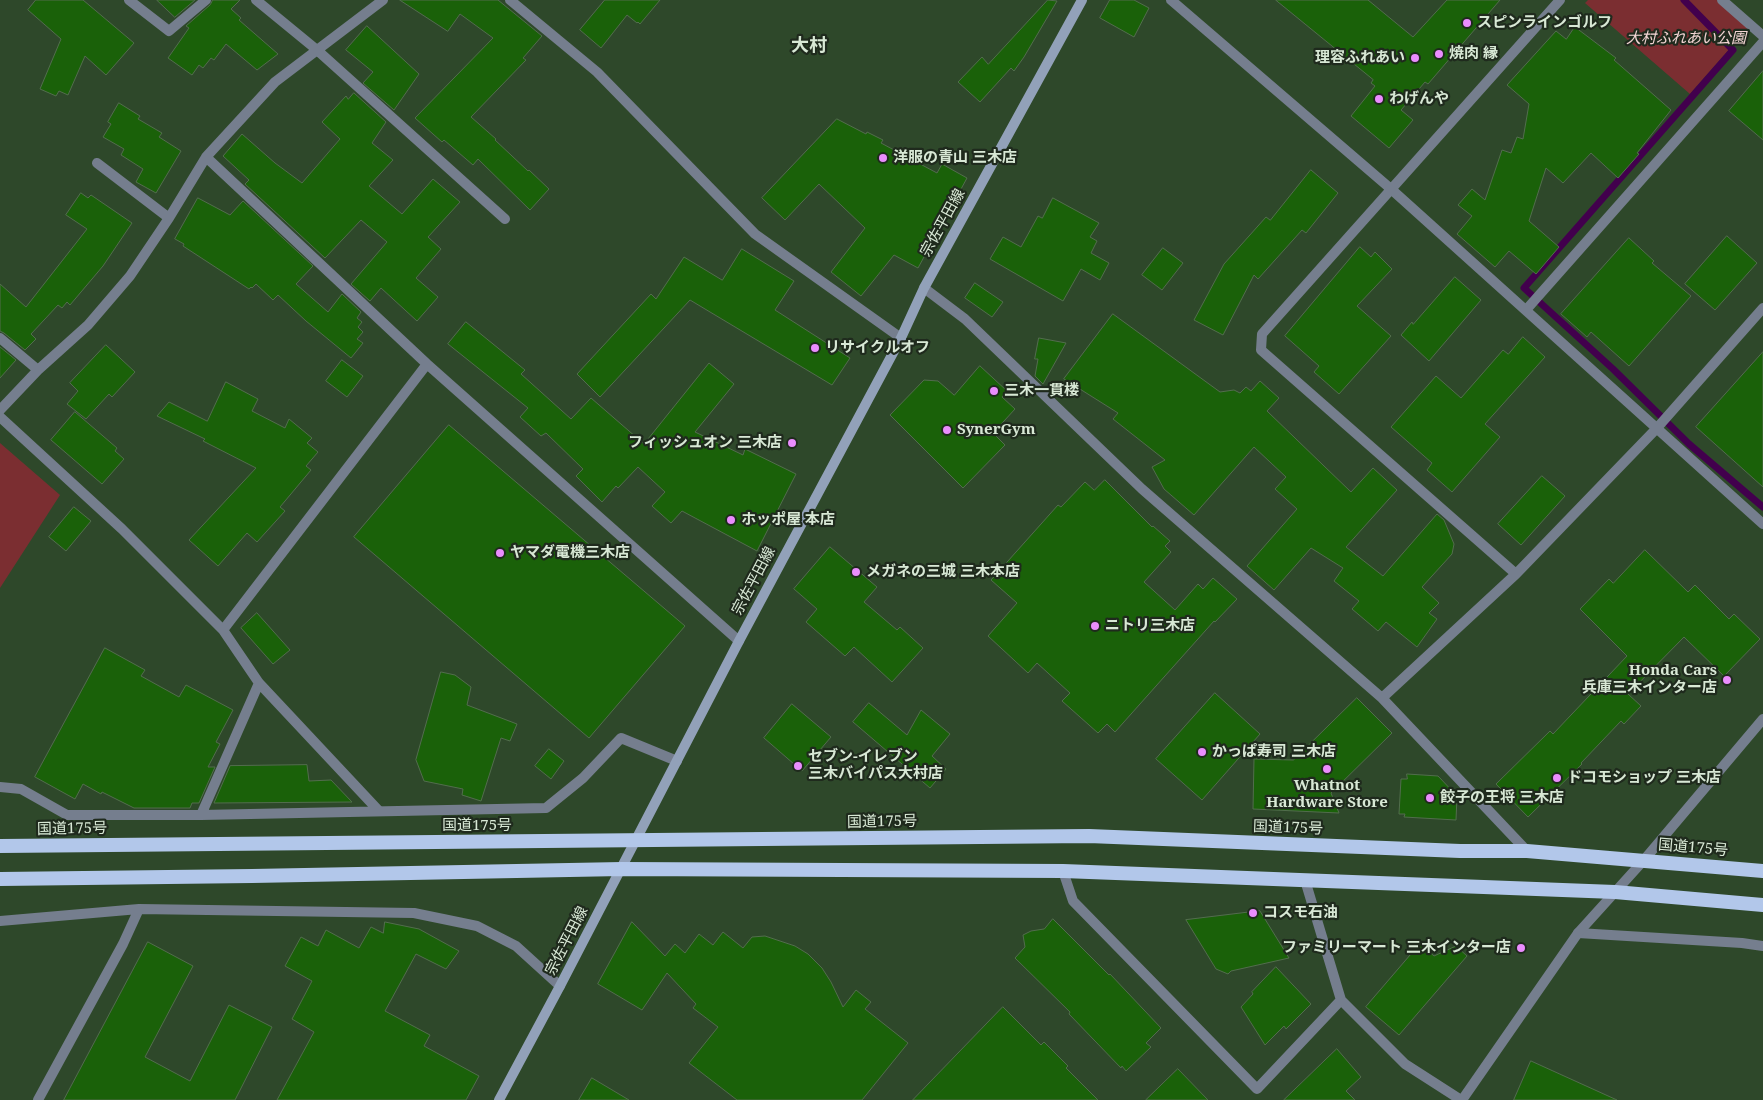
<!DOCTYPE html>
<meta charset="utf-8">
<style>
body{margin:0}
canvas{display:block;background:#2e482a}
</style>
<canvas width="1763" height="1100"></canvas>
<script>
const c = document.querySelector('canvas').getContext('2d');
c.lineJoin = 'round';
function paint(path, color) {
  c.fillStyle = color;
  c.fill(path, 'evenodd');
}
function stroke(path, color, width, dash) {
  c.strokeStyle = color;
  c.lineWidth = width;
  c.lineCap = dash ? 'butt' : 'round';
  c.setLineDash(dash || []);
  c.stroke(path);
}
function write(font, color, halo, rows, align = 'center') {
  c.font = font + ' "Noto Serif","Noto Sans JP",serif';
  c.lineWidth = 4.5;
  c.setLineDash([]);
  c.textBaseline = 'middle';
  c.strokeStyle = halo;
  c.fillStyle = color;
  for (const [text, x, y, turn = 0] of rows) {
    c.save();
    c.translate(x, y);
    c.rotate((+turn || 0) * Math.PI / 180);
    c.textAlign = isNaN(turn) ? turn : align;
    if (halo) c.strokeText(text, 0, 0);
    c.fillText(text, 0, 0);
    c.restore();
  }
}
paint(new Path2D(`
 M 1588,0 L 1719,0 L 1749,27 L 1690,94 L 1585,3 Z
 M 0,443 L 60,495 L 0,588 Z`), '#7b2e31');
stroke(new Path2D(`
 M 1684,0 L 1733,50 L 1524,288 L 1613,369 L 1689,444 L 1763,507`), '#42004d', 7);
const building = new Path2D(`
 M 36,0 L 83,0 L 134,43 L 106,75 L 85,56 L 68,95 L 59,91 L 56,96 L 40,89 L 61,39 L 28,10 Z
 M 157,0 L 195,0 L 175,17 Z
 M 213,0 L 240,0 L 231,9 L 241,18 L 239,20 L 278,54 L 257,70 L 226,44 L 214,60 L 211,58 L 203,68 L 199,65 L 192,75 L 168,58 L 189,28 L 186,26 L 210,5 Z
 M 400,0 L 498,0 L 542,36 L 523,58 L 526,60 L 471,117 L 496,139 L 495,140 L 528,171 L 529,170 L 549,189 L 530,210 L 478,159 L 473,165 L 444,140 L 442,142 L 415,118 L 493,38 L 460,14 L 448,31 Z
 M 605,0 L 660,0 L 640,24 L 638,22 L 637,23 L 627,15 L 601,48 L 580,30 Z
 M 1048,0 L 1057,1 L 1024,57 L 1014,71 L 1011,68 L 980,102 L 958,82 L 982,57 L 988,64 Z
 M 1110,0 L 1134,0 L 1149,8 L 1134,37 L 1100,18 Z
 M 1276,0 L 1368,0 L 1413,37 L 1447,0 L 1500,0 L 1428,84 L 1425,82 L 1401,110 L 1413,120 L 1389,148 L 1351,116 L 1375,86 L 1371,83 L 1373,80 Z
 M 367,26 L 419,74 L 394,110 L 363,83 L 373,72 L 346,50 Z
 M 1575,27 L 1616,58 L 1614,60 L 1671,110 L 1637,153 L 1639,154 L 1618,178 L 1591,153 L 1563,183 L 1546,168 L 1529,221 L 1559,247 L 1536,274 L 1509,251 L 1495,267 L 1457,234 L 1472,216 L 1458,205 L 1472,189 L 1485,200 L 1502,150 L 1511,153 L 1517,137 L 1523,139 L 1529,104 L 1507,85 L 1556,31 L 1566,39 Z
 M 1763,71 L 1763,140 L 1729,111 Z
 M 354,93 L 386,122 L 372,143 L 393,160 L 369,186 L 402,214 L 433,179 L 460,202 L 428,237 L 441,249 L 416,278 L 438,297 L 417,321 L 381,288 L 370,301 L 351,284 L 387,242 L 361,220 L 325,258 L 245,184 L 249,180 L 223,156 L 242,134 L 275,163 L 302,183 L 340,139 L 322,122 L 346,96 L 348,99 Z
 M 119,103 L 140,116 L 138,119 L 162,133 L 159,137 L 181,151 L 156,193 L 136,182 L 143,169 L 121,155 L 124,149 L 103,137 L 111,124 L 108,122 Z
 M 837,119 L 866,134 L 867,132 L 883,140 L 881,143 L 937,173 L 942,164 L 967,178 L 918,268 L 894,255 L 861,296 L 831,272 L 865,228 L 819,184 L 785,220 L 762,198 Z
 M 1311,170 L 1338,193 L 1306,233 L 1302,230 L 1258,279 L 1254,275 L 1223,335 L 1194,320 L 1224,264 L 1266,217 L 1270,220 Z
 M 81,193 L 88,198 L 91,195 L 132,223 L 103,266 L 70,305 L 67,302 L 62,308 L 58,305 L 31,334 L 36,339 L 25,350 L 4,333 L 0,331 L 0,284 L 26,307 L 87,229 L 66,215 Z
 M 198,198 L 230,215 L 243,201 L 313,266 L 296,284 L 328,312 L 342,294 L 361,312 L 357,318 L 362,322 L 358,327 L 363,332 L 357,339 L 363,343 L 351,358 L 306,321 L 278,295 L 273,300 L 256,284 L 252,288 L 251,287 L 249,289 L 183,246 L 184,244 L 175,239 Z
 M 1053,198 L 1099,223 L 1090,237 L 1097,241 L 1091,253 L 1109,263 L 1100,280 L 1081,269 L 1063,301 L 990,259 L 1003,237 L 1021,247 L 1038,216 L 1042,218 Z
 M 1727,236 L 1757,263 L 1715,310 L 1685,284 Z
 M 1629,238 L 1654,261 L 1652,263 L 1691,296 L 1629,366 L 1591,332 L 1587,337 L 1561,314 Z
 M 1360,247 L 1371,257 L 1375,252 L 1392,269 L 1357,306 L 1391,336 L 1339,394 L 1314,372 L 1319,366 L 1285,336 Z
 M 1163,248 L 1183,263 L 1162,290 L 1142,275 Z
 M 742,249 L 794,281 L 775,310 L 850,358 L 832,385 L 690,300 L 600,397 L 577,374 L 651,294 L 656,299 L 684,257 L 722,280 Z
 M 1455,277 L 1481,300 L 1429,361 L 1401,335 L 1412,322 L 1413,324 Z
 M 975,283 L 1003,302 L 992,317 L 965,298 Z
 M 1113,314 L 1220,392 L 1234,390 L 1240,393 L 1246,387 L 1251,391 L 1260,381 L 1279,398 L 1267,411 L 1351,492 L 1373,468 L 1397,490 L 1346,547 L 1383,576 L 1437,514 L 1444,520 L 1454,544 L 1452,554 L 1422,587 L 1439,603 L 1429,613 L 1437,619 L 1417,647 L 1386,622 L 1378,631 L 1352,609 L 1359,601 L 1334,581 L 1343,568 L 1311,548 L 1274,590 L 1247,566 L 1297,509 L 1275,489 L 1286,477 L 1254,447 L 1194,515 L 1164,489 L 1152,467 L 1165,460 L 1113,419 L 1118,413 L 1064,379 Z
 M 466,322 L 525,370 L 521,374 L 571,419 L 591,398 L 644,444 L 709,363 L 734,384 L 695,432 L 743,455 L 745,449 L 796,474 L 757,551 L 682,511 L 671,523 L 652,506 L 665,492 L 638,467 L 618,488 L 616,486 L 602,502 L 576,476 L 583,469 L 546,433 L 541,436 L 520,417 L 528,408 L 448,344 Z
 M 1523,337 L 1545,357 L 1485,424 L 1500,437 L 1452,492 L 1427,470 L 1432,463 L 1391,427 L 1436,376 L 1461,398 L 1503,350 L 1508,354 Z
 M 1039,338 L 1066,343 L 1043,384 L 1035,376 L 1038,359 L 1035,359 Z
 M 106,345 L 135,372 L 112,397 L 109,394 L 86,419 L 67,404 L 78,391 L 70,383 Z
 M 0,347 L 16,360 L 0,378 Z
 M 1763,352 L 1763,487 L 1696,427 Z
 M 342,360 L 363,376 L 347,397 L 326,381 Z
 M 980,366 L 1007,391 L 1002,397 L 1015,409 L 993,433 L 1005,445 L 963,488 L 890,415 L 924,380 L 938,381 L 954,395 Z
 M 226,382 L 258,399 L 252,411 L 285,428 L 289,419 L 312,438 L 307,443 L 318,452 L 306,466 L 311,470 L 280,507 L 285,511 L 257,542 L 247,533 L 218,566 L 189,540 L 256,468 L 203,441 L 205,439 L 157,416 L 169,402 L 207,421 Z
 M 75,412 L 117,448 L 115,451 L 124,459 L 102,484 L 51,440 Z
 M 449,425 L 685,626 L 589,738 L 354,537 Z
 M 1542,476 L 1565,496 L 1521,545 L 1498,524 Z
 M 1105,480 L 1152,527 L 1153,526 L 1170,541 L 1165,546 L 1171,552 L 1144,582 L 1175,610 L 1198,584 L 1203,589 L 1213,578 L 1237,599 L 1215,622 L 1214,621 L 1115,732 L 1107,724 L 1098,733 L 1062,701 L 1070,693 L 1037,663 L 1028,673 L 988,636 L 1017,603 L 991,580 L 1058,505 L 1061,507 L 1085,482 L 1094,490 Z
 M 74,507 L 91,521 L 66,551 L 49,537 Z
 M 830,547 L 877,587 L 864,602 L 897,630 L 900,627 L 923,648 L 892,682 L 854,647 L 845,656 L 806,622 L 817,609 L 794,589 Z
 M 1645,550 L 1688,592 L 1695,585 L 1729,619 L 1734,614 L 1760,639 L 1724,676 L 1684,637 L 1628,694 L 1641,706 L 1624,724 L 1621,721 L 1581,763 L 1582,764 L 1528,817 L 1496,784 L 1550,731 L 1553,734 L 1627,656 L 1580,609 L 1609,579 L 1613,583 Z
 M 257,613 L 290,650 L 273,664 L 241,628 Z
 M 105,648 L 145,670 L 141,676 L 179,697 L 186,685 L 233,710 L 216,742 L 220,744 L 208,767 L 215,767 L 199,803 L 192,803 L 190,808 L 134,808 L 102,792 L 101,794 L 83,784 L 75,799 L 35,777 Z
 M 441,672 L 455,675 L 471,687 L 467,705 L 517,724 L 510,741 L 501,738 L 481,801 L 462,795 L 463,789 L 424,781 L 416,760 Z
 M 1215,693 L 1260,734 L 1202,800 L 1156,759 Z
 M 1357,698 L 1392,733 L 1331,793 L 1339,813 L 1253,809 L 1254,759 L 1293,760 Z
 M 869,703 L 907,735 L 921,710 L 950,734 L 932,756 L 946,769 L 930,788 L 853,722 Z
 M 792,704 L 831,737 L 802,771 L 764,738 Z
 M 549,749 L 564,761 L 551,779 L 535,766 Z
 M 307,765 L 309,781 L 331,780 L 352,802 L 214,803 L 230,766 Z
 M 1407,774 L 1438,776 L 1457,796 L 1456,820 L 1404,817 L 1405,814 L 1399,814 L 1401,779 L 1407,779 Z
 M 1260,911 L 1289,958 L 1231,971 L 1228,974 L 1216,969 L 1186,920 Z
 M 1053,919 L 1109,975 L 1110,974 L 1161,1028 L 1146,1043 L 1151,1047 L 1126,1071 L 1122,1066 L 1121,1068 L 1069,1014 L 1070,1012 L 1015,958 L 1025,947 L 1023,935 L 1031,931 L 1044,929 Z
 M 385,922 L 419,929 L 459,951 L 446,969 L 416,954 L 385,1011 L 430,1035 L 424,1046 L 479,1076 L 466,1100 L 277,1100 L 314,1032 L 292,1019 L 312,981 L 285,966 L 301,937 L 318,946 L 326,930 L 359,948 L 371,927 L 383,933 Z
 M 632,922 L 665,956 L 675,944 L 685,953 L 699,934 L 713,945 L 723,932 L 743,948 L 752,937 L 765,936 L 795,946 L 808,954 L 822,968 L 831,982 L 843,1007 L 856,990 L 871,1002 L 865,1009 L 908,1043 L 862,1100 L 737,1100 L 689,1063 L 718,1027 L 693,1008 L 696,1004 L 667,973 L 642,1010 L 598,984 Z
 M 148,942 L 193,966 L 145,1057 L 190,1081 L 229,1005 L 272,1027 L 235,1100 L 64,1100 Z
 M 1420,944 L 1434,956 L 1456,946 L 1467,956 L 1399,1035 L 1366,1007 Z
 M 1276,967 L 1311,1004 L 1286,1029 L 1284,1026 L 1265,1045 L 1241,1007 L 1253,994 L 1252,992 Z
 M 1003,1007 L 1041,1045 L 1044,1042 L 1068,1066 L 1066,1068 L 1098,1100 L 913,1100 Z
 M 1337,1049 L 1361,1077 L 1346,1091 L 1355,1100 L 1284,1100 Z
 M 1531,1061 L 1617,1100 L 1514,1100 Z
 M 1178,1069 L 1208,1100 L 1146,1100 Z
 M 592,1078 L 629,1100 L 579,1100 Z`);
paint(building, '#1a6109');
stroke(building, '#526d4d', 1);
stroke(new Path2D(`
 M 1063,871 L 1073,901 L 1257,1089 L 1341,1000
 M 1305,880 L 1341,1000 L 1405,1064 L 1461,1100`), '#757e8e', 10);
stroke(new Path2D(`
 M 129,0 L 169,31 L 206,0
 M 256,0 L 317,50 L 505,219
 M 510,0 L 597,72 L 755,234 L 901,338
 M 1171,0 L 1391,189 L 1763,524
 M 1722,0 L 1763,36
 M 206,157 L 427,364 L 739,641
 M 97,163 L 169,218
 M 924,288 L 965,319 L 1142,489 L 1382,698 L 1527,851
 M 1526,310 L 1763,42
 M 0,338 L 38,370
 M 0,410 L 38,370 L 88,325 L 130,276 L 169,218 L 206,157 L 275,82 L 383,0
 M 0,417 L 122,529 L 223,630 L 259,683 L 378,810
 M 1516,574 L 1261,350 L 1262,334 L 1560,0
 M 223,630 L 427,364
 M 259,683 L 201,815 L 546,808 L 583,778 L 621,738 L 677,761
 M 1382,698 L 1516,574 L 1657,428 L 1763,308
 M 0,787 L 21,789 L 67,815 L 201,815
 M 0,921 L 139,909 L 414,913 L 477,926 L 516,946 L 560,986
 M 1578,933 L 1742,943 L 1763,946
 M 38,1100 L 123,944 L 139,909`), '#757e8e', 10);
stroke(new Path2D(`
 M 1462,1100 L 1578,933 L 1644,860 L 1763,719`), '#757e8e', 10);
stroke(new Path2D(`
 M 499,1100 L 560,986 L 739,641 L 901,338 L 924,288 L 1082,0`), '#92a1b9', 10);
stroke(new Path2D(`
 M 0,846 L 1089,836 L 1460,851 L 1527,851 L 1763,871
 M 0,879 L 252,876 L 622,869 L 1063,871 L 1615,892 L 1763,905`), '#b2c7ea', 14);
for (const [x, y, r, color] of [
 [1467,23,5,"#ea8dfd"],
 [1439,54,5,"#ea8dfd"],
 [1415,58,5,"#ea8dfd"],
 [1379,99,5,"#ea8dfd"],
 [883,158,5,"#ea8dfd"],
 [815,348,5,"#ea8dfd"],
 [994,391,5,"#ea8dfd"],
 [947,430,5,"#ea8dfd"],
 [792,443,5,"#ea8dfd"],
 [731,520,5,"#ea8dfd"],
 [500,553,5,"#ea8dfd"],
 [856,572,5,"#ea8dfd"],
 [1095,626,5,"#ea8dfd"],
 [1727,680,5,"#ea8dfd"],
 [1202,752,5,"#ea8dfd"],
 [798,766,5,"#ea8dfd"],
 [1327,769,5,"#ea8dfd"],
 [1557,778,5,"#ea8dfd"],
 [1430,798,5,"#ea8dfd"],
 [1253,913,5,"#ea8dfd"],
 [1521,948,5,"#ea8dfd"]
]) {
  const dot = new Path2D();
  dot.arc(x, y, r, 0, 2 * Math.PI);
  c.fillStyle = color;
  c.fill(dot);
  stroke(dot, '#1f2a1d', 2);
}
write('bold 15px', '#d8e8d5', '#1f2a1d', [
 ["スピンラインゴルフ",1477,23],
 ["焼肉 縁",1449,54],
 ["理容ふれあい",1405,58,"right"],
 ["わげんや",1389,99],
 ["洋服の青山 三木店",893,158],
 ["リサイクルオフ",825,348],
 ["三木一貫楼",1004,391],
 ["SynerGym",957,430],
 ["フィッシュオン 三木店",782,443,"right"],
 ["ホッポ屋 本店",741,520],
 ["ヤマダ電機三木店",510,553],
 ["メガネの三城 三木本店",866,572],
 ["ニトリ三木店",1105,626],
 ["Honda Cars",1717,671,"right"],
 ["兵庫三木インター店",1717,688,"right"],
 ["かっぱ寿司 三木店",1212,752],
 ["セブン-イレブン",808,757],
 ["三木バイパス大村店",808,774],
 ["ドコモショップ 三木店",1567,778],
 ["Whatnot",1327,786,"center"],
 ["Hardware Store",1327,803,"center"],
 ["餃子の王将 三木店",1440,798],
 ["コスモ石油",1263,913],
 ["ファミリーマート 三木インター店",1511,948,"right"]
], 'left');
write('italic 15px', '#f3d5d4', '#1f2a1d', [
 ["大村ふれあい公園",1686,39]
]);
write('15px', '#d8e8d5', '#1f2a1d', [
 ["宗佐平田線",943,223,-61],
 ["宗佐平田線",754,581,-62],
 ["国道175号",882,822,-1],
 ["国道175号",477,826],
 ["国道175号",1288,828,2],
 ["国道175号",72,829,-1],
 ["国道175号",1693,848,5],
 ["宗佐平田線",567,941,-63]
]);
write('bold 18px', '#d8e8d5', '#1f2a1d', [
 ["大村",809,46]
]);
</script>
